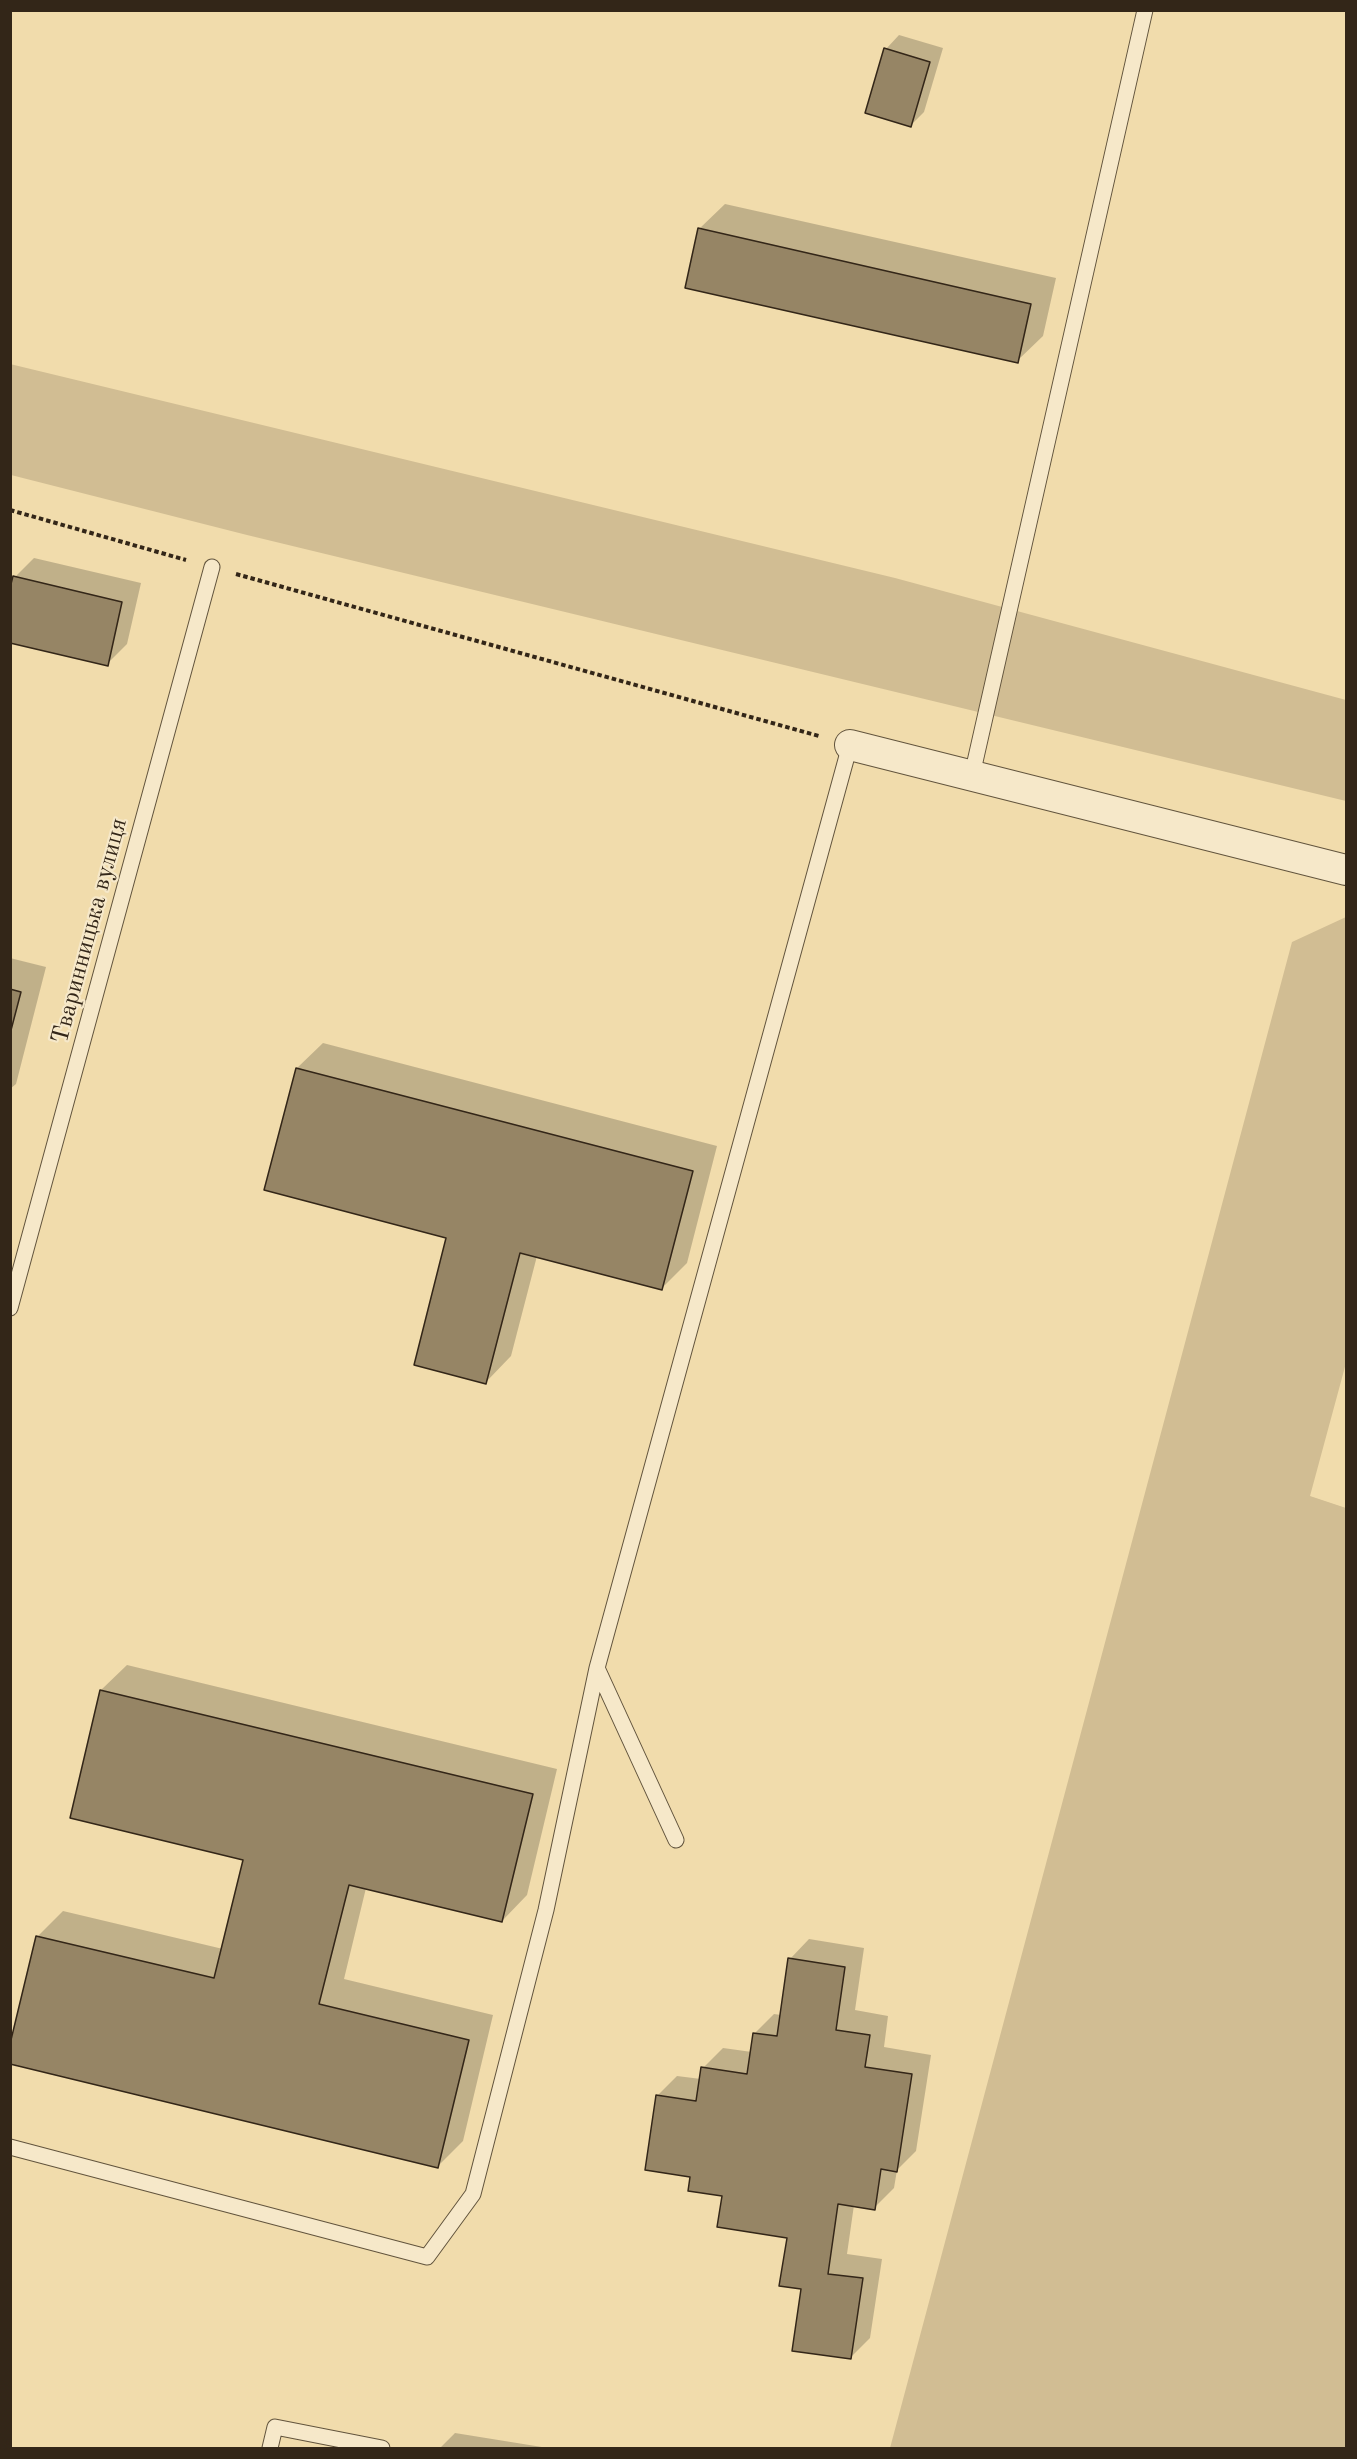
<!DOCTYPE html>
<meta charset="utf-8">
<style>
body{margin:0}
#map{position:relative;width:1357px;height:2459px;overflow:hidden;background:#f1dcac;font-family:"Old Standard TT",serif}
canvas{display:block}
.frame{position:absolute;inset:0;border:12px solid #332618;pointer-events:none}
</style>
<div id="map">
<canvas width="1357" height="2459"></canvas>
<div class="frame"></div>
</div>
<script>
const c = document.querySelector('canvas').getContext('2d');
c.lineJoin = 'round';
function paint(path, color) {
  c.fillStyle = color;
  c.fill(path, 'evenodd');
}
function stroke(path, color, width, dash) {
  c.strokeStyle = color;
  c.lineWidth = width;
  c.lineCap = dash ? 'butt' : 'round';
  c.setLineDash(dash || []);
  c.stroke(path);
}
function write(font, color, halo, rows, align = 'center') {
  c.font = font + ' "Old Standard TT",serif';
  c.lineWidth = 4.5;
  c.setLineDash([]);
  c.textBaseline = 'middle';
  c.strokeStyle = halo;
  c.fillStyle = color;
  for (const [text, x, y, turn = 0] of rows) {
    c.save();
    c.translate(x, y);
    c.rotate((+turn || 0) * Math.PI / 180);
    c.textAlign = isNaN(turn) ? turn : align;
    if (halo) c.strokeText(text, 0, 0);
    c.fillText(text, 0, 0);
    c.restore();
  }
}
paint(new Path2D(`
 M 10,364 L 895,578 L 1346,700 L 1346,801 L 247,535 L 11,475 Z
 M 1346,917 L 1346,1363 L 1310,1496 L 1346,1508 L 1346,2448 L 890,2448 L 1292,942 Z`), '#d1bd93');
paint(new Path2D(`
 M 899,35 L 943,48 L 924,112 L 911,125 L 886,49 Z
 M 725,204 L 1056,278 L 1043,336 L 1017,361 L 699,229 Z
 M 34,558 L 141,583 L 127,644 L 107,664 L 15,577 Z
 M 10,958 L 46,967 L 16,1084 L 10,1089 Z
 M 323,1043 L 717,1146 L 687,1263 L 662,1288 L 537,1256 L 511,1356 L 486,1382 L 448,1237 L 297,1068 Z
 M 127,1665 L 557,1769 L 527,1895 L 502,1921 L 366,1888 L 344,1979 L 493,2015 L 463,2141 L 438,2166 L 10,2050 L 38,1936 L 63,1911 L 223,1949 L 245,1858 L 101,1690 Z
 M 809,1939 L 864,1948 L 855,2010 L 888,2016 L 884,2047 L 931,2055 L 916,2151 L 897,2170 L 894,2188 L 874,2208 L 854,2205 L 847,2254 L 882,2259 L 870,2338 L 850,2358 L 803,2288 L 788,2236 L 692,2176 L 647,2169 L 658,2095 L 677,2076 L 701,2079 L 703,2068 L 723,2048 L 752,2052 L 754,2034 L 774,2014 L 781,2015 L 790,1959 Z
 M 455,2433 L 548,2448 L 440,2448 Z`), '#0003');
const building = new Path2D(`
 M 884,48 L 930,62 L 911,127 L 865,113 Z
 M 698,228 L 1031,304 L 1018,363 L 685,288 Z
 M 13,576 L 122,602 L 108,666 L 10,643 L 10,588 Z
 M 10,989 L 21,992 L 10,1034 Z
 M 296,1068 L 693,1171 L 662,1290 L 520,1253 L 486,1384 L 414,1365 L 446,1238 L 264,1190 Z
 M 100,1690 L 533,1794 L 502,1922 L 349,1885 L 319,2004 L 469,2040 L 438,2168 L 10,2064 L 10,2044 L 36,1936 L 214,1978 L 243,1860 L 70,1818 Z
 M 788,1958 L 845,1967 L 836,2030 L 870,2035 L 865,2067 L 912,2074 L 897,2172 L 881,2169 L 875,2210 L 838,2204 L 828,2274 L 863,2278 L 851,2359 L 792,2351 L 801,2289 L 779,2286 L 787,2238 L 717,2227 L 722,2196 L 688,2191 L 690,2177 L 645,2170 L 656,2095 L 696,2101 L 701,2067 L 747,2074 L 753,2033 L 777,2036 Z`);
paint(building, '#968565');
stroke(building, '#332618', 1.5);
const service = new Path2D(`
 M 972,775 L 1145,10
 M 10,1308 L 212,567
 M 676,1840 L 597,1668 L 850,745
 M 10,2147 L 427,2257 L 473,2194 L 546,1910 L 597,1668
 M 270,2448 L 275,2427 L 382,2448`);
const minor = new Path2D(`
 M 850,745 L 1346,870`);
stroke(service, '#62543d', 17);
stroke(minor, '#62543d', 32);
stroke(new Path2D(`
 M 10,510 L 186,560
 M 236,574 L 819,736`), '#332618', 4, [4.5, 3]);
stroke(service, '#f6e8c9', 15);
stroke(minor, '#f6e8c9', 30);
write('24px', '#332618', '#f6e8c9', [
 ["Тваринницька вулиця",90,931,-75]
]);
</script>
